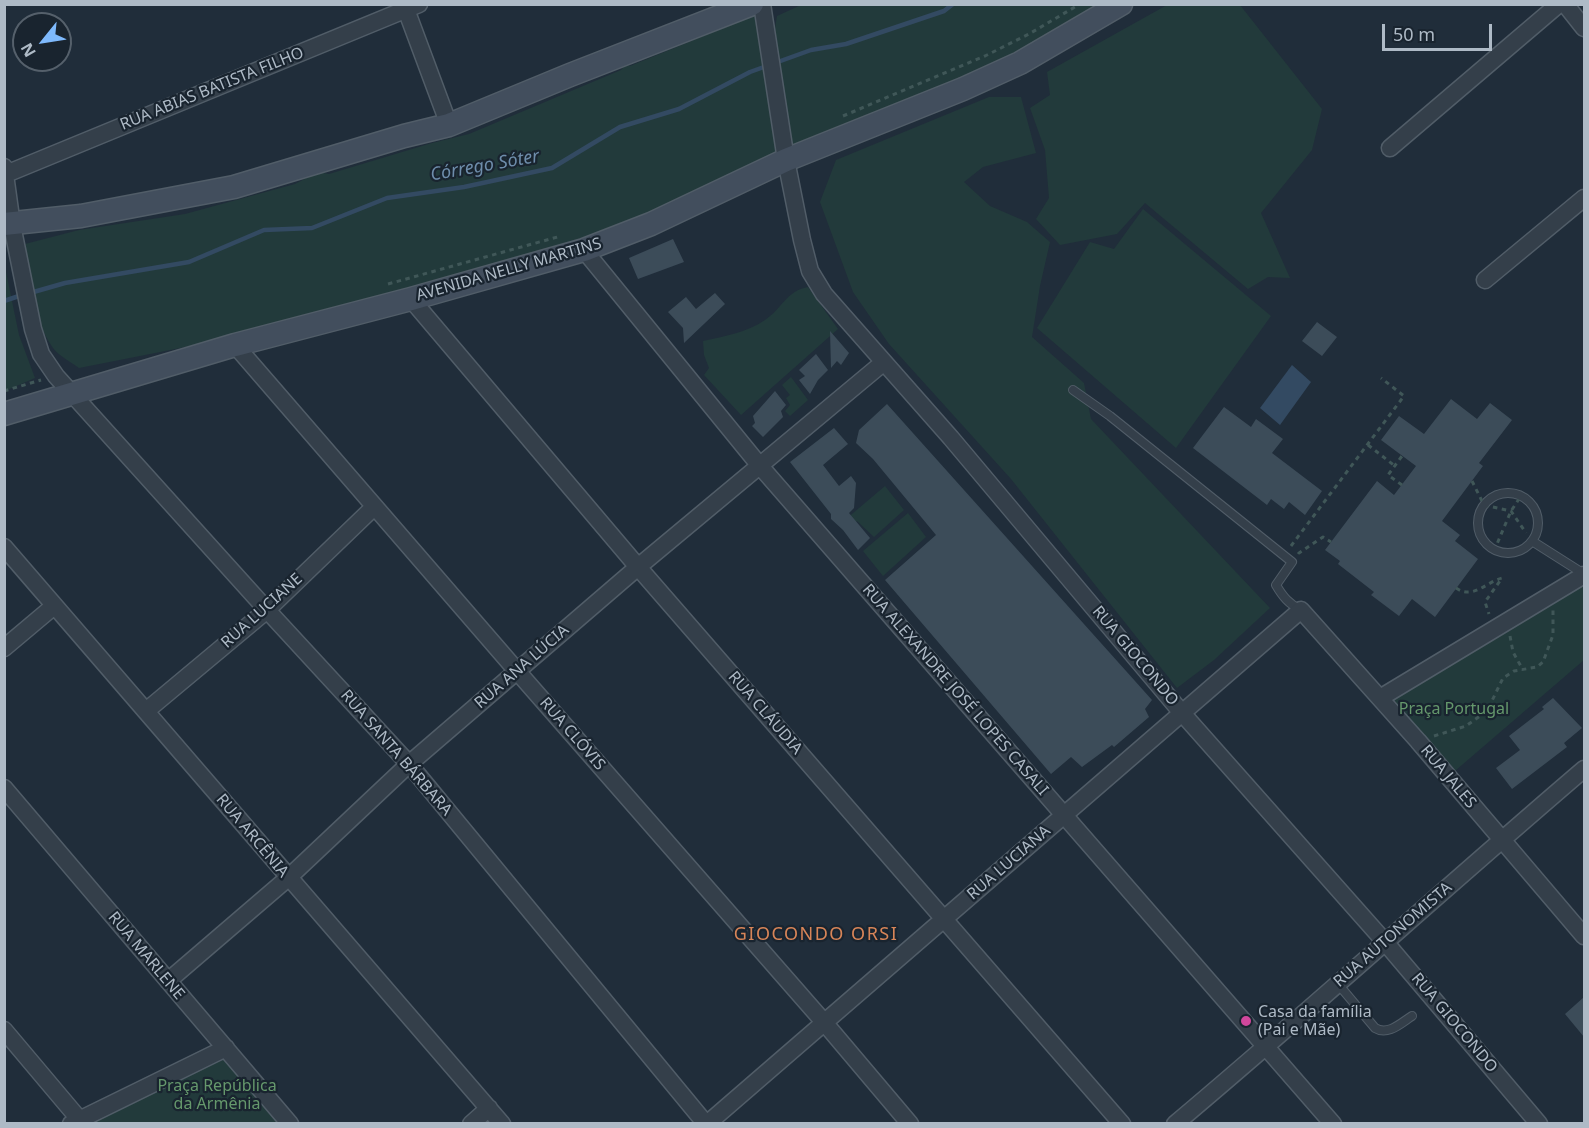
<!DOCTYPE html>
<meta charset="utf-8">
<style>
body{margin:0}
#map{position:relative;width:1589px;height:1128px;overflow:hidden;background:#202d3a;font-family:"Noto Sans",sans-serif}
canvas{display:block}
.frame{position:absolute;inset:0;border:6px solid #aebac6;pointer-events:none}
.north{position:absolute;left:12px;top:12px;width:60px;height:60px;box-sizing:border-box;background:#19242f;border:2px solid #55606b;border-radius:50%;rotate:240deg;font-size:16px;font-weight:700;line-height:24px;text-align:center;color:#aebac6}
.north::after{content:'';display:block;margin:auto;width:21px;height:27px;background:#7eb9fc;clip-path:polygon(50% 0,100% 100%,50% 72%,0 100%)}
.scale{position:absolute;left:1382px;top:24px;width:110px;height:27px;box-sizing:border-box;border:3px solid #aebac6;border-top:0;padding-left:8px;font-size:18px;line-height:21px;white-space:nowrap;color:#aebac6;-webkit-text-stroke:4px #19242f;paint-order:stroke}
</style>
<div id="map">
<canvas width="1589" height="1128"></canvas>
<div class="frame"></div>
<div class="north">N</div>
<div class="scale">50 m</div>
</div>
<script>
const c = document.querySelector('canvas').getContext('2d');
c.lineJoin = 'round';
function paint(path, color) {
  c.fillStyle = color;
  c.fill(path, 'evenodd');
}
function stroke(path, color, width, dash) {
  c.strokeStyle = color;
  c.lineWidth = width;
  c.lineCap = dash ? 'butt' : 'round';
  c.setLineDash(dash || []);
  c.stroke(path);
}
function write(font, color, halo, rows, align = 'center') {
  c.font = font + ' "Noto Sans",sans-serif';
  c.lineWidth = 4.5;
  c.setLineDash([]);
  c.textBaseline = 'middle';
  c.strokeStyle = halo;
  c.fillStyle = color;
  for (const [text, x, y, turn = 0] of rows) {
    c.save();
    c.translate(x, y);
    c.rotate((+turn || 0) * Math.PI / 180);
    c.textAlign = isNaN(turn) ? turn : align;
    if (halo) c.strokeText(text, 0, 0);
    c.fillText(text, 0, 0);
    c.restore();
  }
}
paint(new Path2D(`
 M 801,5 L 1109,5 L 1017,55 L 584,244 L 231,338 L 79,368 C 71,362 59,356 53,348 C 32,318 30,279 25,244 L 79,230 L 185,214 L 295,184 L 318,172 L 329,174 L 432,143 L 469,134 L 621,70 L 626,64 L 630,66 L 765,11 L 773,40 L 777,16 Z
 M 1167,5 L 1240,5 L 1322,109 L 1312,150 L 1261,213 L 1290,278 L 1268,277 L 1248,289 L 1145,203 L 1117,234 L 1060,245 L 1036,219 L 1049,198 L 1045,150 L 1030,108 L 1050,95 L 1047,72 Z
 M 989,97 L 1021,97 L 1036,153 L 983,167 L 964,182 L 990,206 L 1027,222 L 1050,242 L 1040,286 L 1032,337 L 1084,383 L 1091,419 L 1270,608 L 1214,660 L 1177,688 L 1011,479 L 889,344 L 853,292 L 820,202 L 836,160 Z
 M 1143,209 L 1271,316 L 1176,448 L 1037,328 L 1090,242 L 1114,249 Z
 M 4,262 L 19,335 L 35,378 L 5,391 Z
 M 808,287 L 838,329 L 741,415 L 704,375 L 709,368 L 704,355 L 703,341 C 725,336 746,333 765,320 C 782,309 786,291 808,287 Z
 M 791,377 L 808,400 L 790,416 L 785,411 L 790,405 L 786,398 L 790,395 L 782,385 Z
 M 885,486 L 904,510 L 874,537 L 857,521 L 845,532 L 839,525 Z
 M 908,513 L 926,537 L 883,576 L 863,551 Z
 M 1584,575 L 1584,660 L 1448,777 L 1380,698 Z
 M 225,1059 L 279,1124 L 82,1124 Z`), '#223a3b');
paint(new Path2D(`
 M 1292,365 L 1311,382 L 1280,425 L 1260,408 Z`), '#334a62');
stroke(new Path2D(`
 M 30,293 L 65,283 L 189,262 L 264,230 L 312,228 L 387,198 L 464,187 L 552,168 L 620,127 L 679,109 L 750,72 L 811,50 L 846,44 L 944,11 L 953,4
 M 4,301 L 22,295`), '#334a62', 4.5);
paint(new Path2D(`
 M 673,239 L 684,262 L 638,279 L 629,258 Z
 M 715,293 L 725,304 L 684,343 L 683,328 L 668,312 L 686,297 L 696,309 Z
 M 1317,322 L 1337,337 L 1322,356 L 1302,341 Z
 M 830,331 L 849,353 L 841,365 L 837,361 L 831,368 Z
 M 816,354 L 828,370 L 818,380 L 810,394 L 799,380 L 805,376 L 799,370 Z
 M 775,391 L 786,405 L 781,411 L 783,417 L 763,437 L 752,426 L 755,423 L 753,416 Z
 M 1451,399 L 1477,419 L 1490,403 L 1512,420 L 1479,463 L 1483,466 L 1442,521 L 1460,535 L 1455,541 L 1478,559 L 1435,617 L 1412,599 L 1399,616 L 1371,595 L 1374,592 L 1338,564 L 1340,561 L 1325,550 L 1377,481 L 1394,495 L 1416,466 L 1381,440 L 1399,416 L 1424,434 Z
 M 887,404 L 1152,700 L 1145,709 L 1149,717 L 1114,747 L 1112,745 L 1082,767 L 1071,757 L 1051,774 L 885,580 L 936,535 L 873,459 L 856,443 L 859,430 Z
 M 1224,407 L 1251,427 L 1256,419 L 1283,439 L 1272,453 L 1322,491 L 1305,515 L 1289,502 L 1284,509 L 1271,499 L 1267,505 L 1193,448 Z
 M 834,428 L 848,444 L 823,465 L 839,486 L 851,476 L 856,483 L 854,508 L 849,513 L 870,538 L 858,550 L 843,530 L 831,519 L 831,514 L 790,462 Z
 M 1553,698 L 1582,728 L 1564,743 L 1567,747 L 1512,789 L 1496,768 L 1520,750 L 1509,736 L 1544,709 L 1542,707 Z
 M 1584,997 L 1584,1037 L 1565,1014 Z`), '#3c4c59');
const lane = new Path2D(`
 M 1073,390 L 1110,416 L 1292,562 L 1276,585 C 1283,597 1289,604 1301,610
 M1478 523a30 30 0 1 1 60 0a30 30 0 1 1-60 0Z
 M 1532,541 L 1584,574
 M 1338,984 L 1375,1028 C 1388,1036 1401,1023 1412,1016`);
const street = new Path2D(`
 M 404,4 L 449,125
 M 762,4 L 786,160 L 802,240 L 810,271 L 824,294 L 951,438 L 1182,713 L 1385,942 L 1539,1124
 M 1565,4 L 1584,28
 M 1390,148 L 1559,4
 M 4,167 L 12,225 L 33,329 L 41,354 L 56,376 L 267,610 L 409,764 L 706,1124
 M 6,174 L 419,4
 M 584,250 L 760,466 L 1333,1124
 M 1485,280 L 1584,198
 M 411,299 L 638,567 L 1122,1124
 M 235,345 L 517,671 L 823,1021 L 910,1124
 M 4,547 L 502,1124
 M 4,648 L 54,606
 M 1380,698 L 1584,575
 M 146,711 L 267,610 L 374,507
 M 4,788 L 290,1124
 M 168,981 L 288,878 L 409,764 L 638,567 L 884,362
 M 4,1030 L 79,1119
 M 71,1124 L 226,1048
 M 471,1124 L 489,1108
 M 707,1124 L 1301,610 L 1418,741 L 1584,936
 M 1175,1124 C 1313,1008 1447,886 1584,769`);
const secondary = new Path2D(`
 M 4,224 L 81,216 L 234,187 L 404,136 L 449,125 L 570,75 L 752,4
 M 4,414 L 235,345 L 411,299 L 584,250 L 651,224 L 786,160 L 963,89 L 1020,63 L 1121,4`);
stroke(lane, '#515d68', 10);
stroke(street, '#515d68', 19);
stroke(secondary, '#515d68', 25);
stroke(new Path2D(`
 M 843,116 L 985,56 L 1029,34 L 1080,4
 M 388,284 L 561,236
 M 4,391 L 41,380
 M 1368,445 L 1395,466
 M 1472,481 L 1484,505 L 1511,511 L 1526,533
 M 1402,485 L 1388,475 L 1402,456
 M 1291,546 L 1404,396 L 1381,378
 M 1494,551 L 1511,511 L 1521,496
 M 1298,552 L 1299,553 L 1323,537 L 1331,542
 M 1456,588 C 1473,600 1486,582 1502,578 L 1485,602 L 1489,614
 M 1510,636 L 1513,652 L 1523,670
 M 1434,736 L 1466,726 L 1487,711 L 1503,678 L 1514,671 L 1537,667 L 1543,662 L 1553,635 L 1553,610`), '#405758', 3, [4.5, 4.5]);
stroke(lane, '#343f4a', 8);
stroke(street, '#343f4a', 16);
stroke(secondary, '#424e5d', 22);
for (const [x, y, r, color] of [
 [1246,1021,6,"#d1479c"]
]) {
  const dot = new Path2D();
  dot.arc(x, y, r, 0, 2 * Math.PI);
  c.fillStyle = color;
  c.fill(dot);
  stroke(dot, '#19242f', 2);
}
write('16px', '#aebac6', '#19242f', [
 ["RUA ABIAS BATISTA FILHO",212,89,-22],
 ["AVENIDA NELLY MARTINS",509,270,-16],
 ["RUA LUCIANE",262,611,-42],
 ["RUA GIOCONDO",1135,656,50],
 ["RUA ANA LÚCIA",522,667,-41],
 ["RUA ALEXANDRE JOSÉ LOPES CASALI",955,690,49],
 ["RUA CLÁUDIA",765,713,49],
 ["RUA CLÓVIS",572,734,49],
 ["RUA SANTA BÁRBARA",396,753,49],
 ["RUA JALES",1448,777,50],
 ["RUA ARCÊNIA",252,836,50],
 ["RUA LUCIANA",1009,863,-41],
 ["RUA AUTONOMISTA",1393,935,-41],
 ["RUA MARLENE",146,956,50],
 ["RUA GIOCONDO",1454,1023,50]
]);
write('16px', '#65986c', '#19242f', [
 ["Praça Portugal",1454,709],
 ["Praça República",217,1086],
 ["da Armênia",217,1104]
]);
write('16px', '#aebac6', '#19242f', [
 ["Casa da família",1258,1012],
 ["(Pai e Mãe)",1258,1030]
], 'left');
write('italic 18px', '#6e8dab', '#19242f', [
 ["Córrego Sóter",485,166,-10]
]);
c.letterSpacing = '1.5px';
write('18px', '#d88558', '#19242f', [
 ["GIOCONDO ORSI",816,935]
]);
c.letterSpacing = '0px';
</script>
